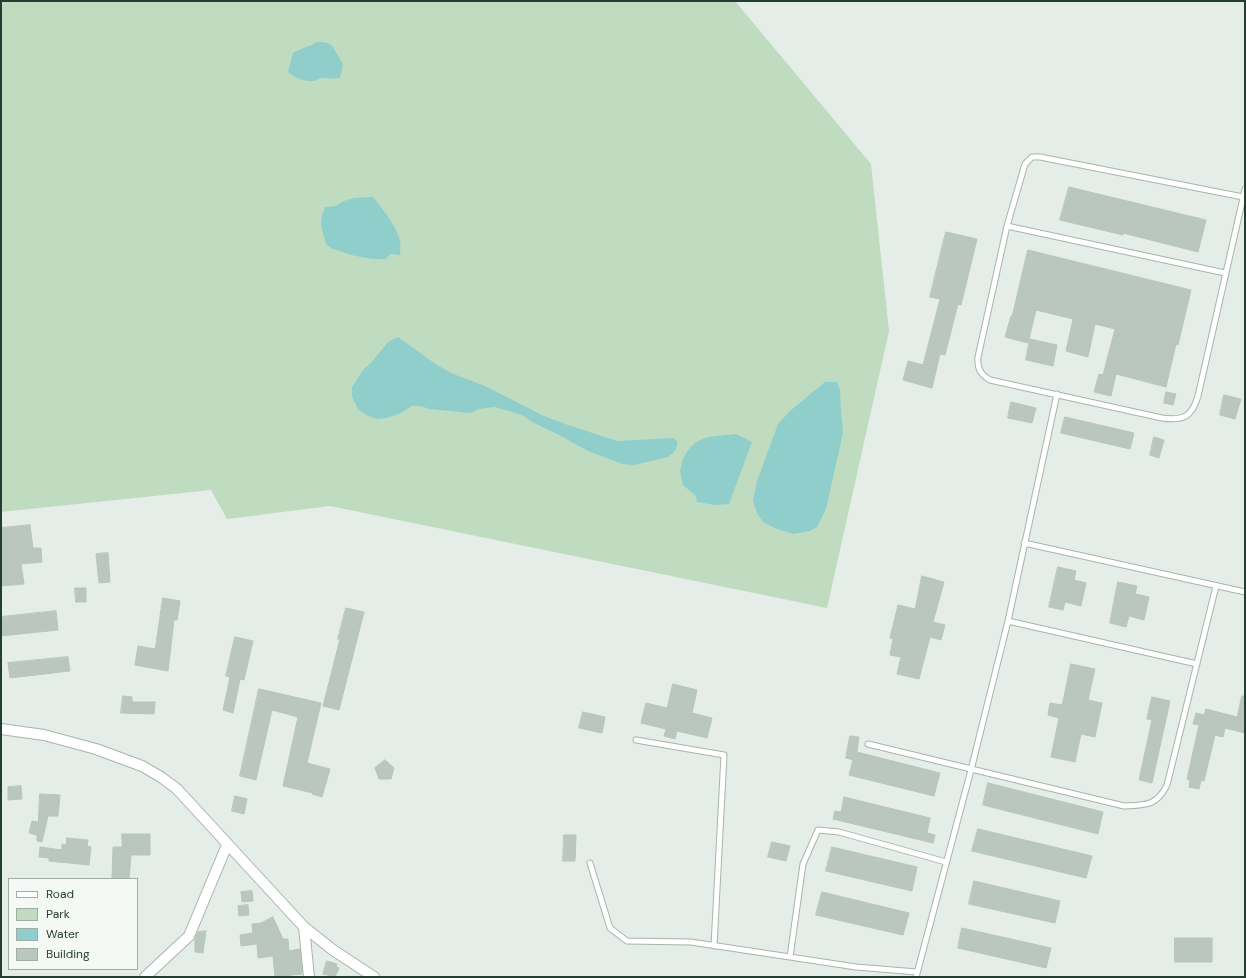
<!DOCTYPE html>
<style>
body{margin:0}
#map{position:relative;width:1246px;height:978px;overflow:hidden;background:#e4ede7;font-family:"DM Sans",sans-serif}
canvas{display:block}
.frame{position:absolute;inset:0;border:2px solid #243e32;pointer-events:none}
.legend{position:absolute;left:8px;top:878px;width:130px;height:92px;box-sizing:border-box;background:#f5f9f6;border:1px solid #a1aea8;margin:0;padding:5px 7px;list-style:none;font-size:12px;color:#243e32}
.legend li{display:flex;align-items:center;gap:8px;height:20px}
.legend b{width:20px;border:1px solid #a1aea8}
</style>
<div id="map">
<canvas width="1246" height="978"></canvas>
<div class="frame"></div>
<ul class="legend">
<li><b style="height:5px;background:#fff"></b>Road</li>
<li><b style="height:11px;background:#bfdcc1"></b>Park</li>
<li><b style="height:11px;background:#90cecb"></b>Water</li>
<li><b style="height:11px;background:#bac7c0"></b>Building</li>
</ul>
</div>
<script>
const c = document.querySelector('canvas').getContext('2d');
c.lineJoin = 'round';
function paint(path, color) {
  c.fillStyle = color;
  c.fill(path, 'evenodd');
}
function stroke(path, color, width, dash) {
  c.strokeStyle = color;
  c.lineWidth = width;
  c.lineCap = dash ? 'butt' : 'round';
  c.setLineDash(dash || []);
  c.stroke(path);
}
paint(new Path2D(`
 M 1,1 L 735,1 L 871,164 L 889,331 L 827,608 L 330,506 L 227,519 L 211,490 L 1,512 Z`), '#bfdcc1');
paint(new Path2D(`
 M 317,42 C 330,42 331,43 337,54 C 344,65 344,65 340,78 C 334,79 329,78 324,78 C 320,78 317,80 314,81 C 304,82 295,78 288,72 L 293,53 C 301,48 309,47 317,42 Z
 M 373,197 C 383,209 397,227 400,241 C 401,245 400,251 400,255 L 391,254 L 385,259 L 372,259 L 351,255 L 331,248 L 326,244 L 321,226 L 322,215 L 325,207 L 336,206 L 344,201 L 354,198 Z
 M 398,337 L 434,363 L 451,373 L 485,386 L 544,416 L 568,425 L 617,441 L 673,438 L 678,442 L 675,451 L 668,457 L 634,465 L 622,464 L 588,451 L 559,435 L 532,422 L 524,416 L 513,412 L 495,407 L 479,409 L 471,413 L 429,409 L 421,406 L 412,406 L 401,413 L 387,418 L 377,419 L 366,415 L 358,409 L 352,397 L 352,387 L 363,370 L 371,363 L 388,342 Z
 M 825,382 L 837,382 L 840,390 L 841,411 L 843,433 L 826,509 L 817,527 L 810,531 L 794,534 L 777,529 L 763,522 L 757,513 L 753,501 L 757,481 L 778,424 L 790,411 Z
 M 736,434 L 752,442 L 729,504 L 716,505 L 697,502 L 696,496 L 683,485 L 680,471 L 683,459 L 688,450 L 696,442 L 708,437 Z`), '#90cecb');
const building = new Path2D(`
 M 1069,187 L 1206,220 L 1198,252 L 1123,233 L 1123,235 L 1060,220 Z
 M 946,232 L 977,239 L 961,305 L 958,304 L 945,355 L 940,354 L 932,388 L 903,380 L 908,361 L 923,365 L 940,299 L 930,297 Z
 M 1028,250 L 1191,290 L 1178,345 L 1176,344 L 1166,387 L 1116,374 L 1111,396 L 1094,392 L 1099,374 L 1103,375 L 1115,329 L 1095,324 L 1088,357 L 1066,351 L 1073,319 L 1036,310 L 1028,343 L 1005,337 L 1011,316 L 1012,316 Z
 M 1030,339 L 1057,345 L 1053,366 L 1026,360 Z
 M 1166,392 L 1176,394 L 1173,405 L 1164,403 Z
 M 1224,395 L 1241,399 L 1235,419 L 1220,415 Z
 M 1011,402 L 1036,408 L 1032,423 L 1008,418 Z
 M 1065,417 L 1134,433 L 1130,449 L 1061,433 Z
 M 1154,437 L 1164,440 L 1159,458 L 1150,455 Z
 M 30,525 L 33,548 L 41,548 L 42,562 L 21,564 L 24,584 L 1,586 L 1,528 Z
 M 108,553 L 110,582 L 99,583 L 96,554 Z
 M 1058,567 L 1076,571 L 1074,580 L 1086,583 L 1081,606 L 1065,602 L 1063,610 L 1049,607 Z
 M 922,576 L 944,582 L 933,622 L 945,625 L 941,640 L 930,637 L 919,679 L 897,674 L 901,657 L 890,655 L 893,639 L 890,638 L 898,605 L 915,609 Z
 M 1118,582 L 1137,586 L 1135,594 L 1149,597 L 1144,620 L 1129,616 L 1126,627 L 1110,623 Z
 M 75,588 L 86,588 L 86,602 L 76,602 Z
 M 163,598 L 180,601 L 177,620 L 174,620 L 168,671 L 135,665 L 138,646 L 155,649 Z
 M 346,608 L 364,612 L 339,710 L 323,706 L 340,639 L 338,639 Z
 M 56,611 L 58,630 L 1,636 L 1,617 Z
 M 235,637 L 253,641 L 244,680 L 240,679 L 233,713 L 223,710 L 230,677 L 226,676 Z
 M 68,657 L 70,671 L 10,678 L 8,663 Z
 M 1071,664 L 1095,669 L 1088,700 L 1102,703 L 1095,737 L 1081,734 L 1075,762 L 1051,757 L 1059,718 L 1048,715 L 1050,703 L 1062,705 Z
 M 673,684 L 697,690 L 692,713 L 712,718 L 707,738 L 677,731 L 675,739 L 664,736 L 666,729 L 641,723 L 646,703 L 667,708 Z
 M 259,689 L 321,703 L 307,763 L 330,769 L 322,797 L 312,794 L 313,793 L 283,786 L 298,717 L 272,710 L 256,780 L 240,776 Z
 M 123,696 L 132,697 L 132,702 L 155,702 L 154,714 L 121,713 Z
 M 1242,696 L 1245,696 L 1245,733 L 1225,728 L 1223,737 L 1215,735 L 1204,781 L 1201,780 L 1199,789 L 1189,787 L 1190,780 L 1187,779 L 1199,725 L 1193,724 L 1196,713 L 1204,715 L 1206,709 L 1237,717 Z
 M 1152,697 L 1170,701 L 1152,783 L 1139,780 L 1152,720 L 1147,719 Z
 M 583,712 L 605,717 L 602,733 L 579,728 Z
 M 850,736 L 859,737 L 857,752 L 940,773 L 934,796 L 849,775 L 853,760 L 846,758 Z
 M 385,760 L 394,768 L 391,779 L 379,779 L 375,768 Z
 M 988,783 L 1103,812 L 1098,834 L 983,805 Z
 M 21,786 L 22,799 L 8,800 L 8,787 Z
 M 40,794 L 60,795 L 58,816 L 48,816 L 42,842 L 37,841 L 37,835 L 29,833 L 32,821 L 38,822 Z
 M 235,796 L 247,799 L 244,814 L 232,811 Z
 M 844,797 L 930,818 L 927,833 L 935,835 L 933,843 L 833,819 L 835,811 L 841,812 Z
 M 978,829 L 1092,856 L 1086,878 L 972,851 Z
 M 122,834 L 150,834 L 150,855 L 131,855 L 129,879 L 112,879 L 113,847 L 122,847 Z
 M 564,835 L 576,835 L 575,861 L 563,861 Z
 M 67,838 L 88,840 L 87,846 L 91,847 L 89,865 L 49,861 L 49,858 L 39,857 L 40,847 L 62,850 L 62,844 L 66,845 Z
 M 772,842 L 790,846 L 786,861 L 768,857 Z
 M 832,847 L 917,867 L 912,891 L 826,871 Z
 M 974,881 L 1060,901 L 1055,923 L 969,904 Z
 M 252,891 L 253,901 L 242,902 L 241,892 Z
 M 822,892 L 909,913 L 903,935 L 816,915 Z
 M 248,905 L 249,915 L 239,916 L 238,906 Z
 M 273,917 L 283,939 L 288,939 L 289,951 L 300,949 L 302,974 L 290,975 L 290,977 L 275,977 L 273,956 L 258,958 L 257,944 L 241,946 L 240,935 L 253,933 L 252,924 L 261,923 Z
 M 962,928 L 1051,948 L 1046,968 L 958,948 Z
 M 206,931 L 203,953 L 195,952 L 195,939 L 198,932 Z
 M 1175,938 L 1212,938 L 1212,962 L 1175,962 Z
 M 327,961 L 337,964 L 336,966 L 339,968 L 335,977 L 323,974 Z`);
paint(building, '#bac7c0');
stroke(building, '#b7c6bd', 1);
const lane = new Path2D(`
 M 1243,197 L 1040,157 L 1032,157 L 1025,164 L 1007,226 L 978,357 C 977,368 980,374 990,380 L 1162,418 C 1183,421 1192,417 1198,396 L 1245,189
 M 1007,226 L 1225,273
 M 1024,543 L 1245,592
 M 1008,621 L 1197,664
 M 636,740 L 724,755 L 714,946
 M 868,744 L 1124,806 C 1145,805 1157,806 1167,785 L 1216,586
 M 590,863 L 610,928 L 627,941 L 691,942 L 856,967 L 917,972
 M 790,957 L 803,864 L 818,830 L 839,832 L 946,862
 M 916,977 L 971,770 L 1008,621 L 1057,394`);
const street = new Path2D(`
 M 1,729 L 44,735 L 96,749 L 142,766 L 161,777 L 177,789 L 304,927 L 333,950 L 374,977
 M 304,927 L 309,977
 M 145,977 L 189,936 L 227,845`);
stroke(lane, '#a7b5ad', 7);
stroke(street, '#a7b5ad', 12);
stroke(lane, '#fff', 5);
stroke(street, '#fff', 10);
</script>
